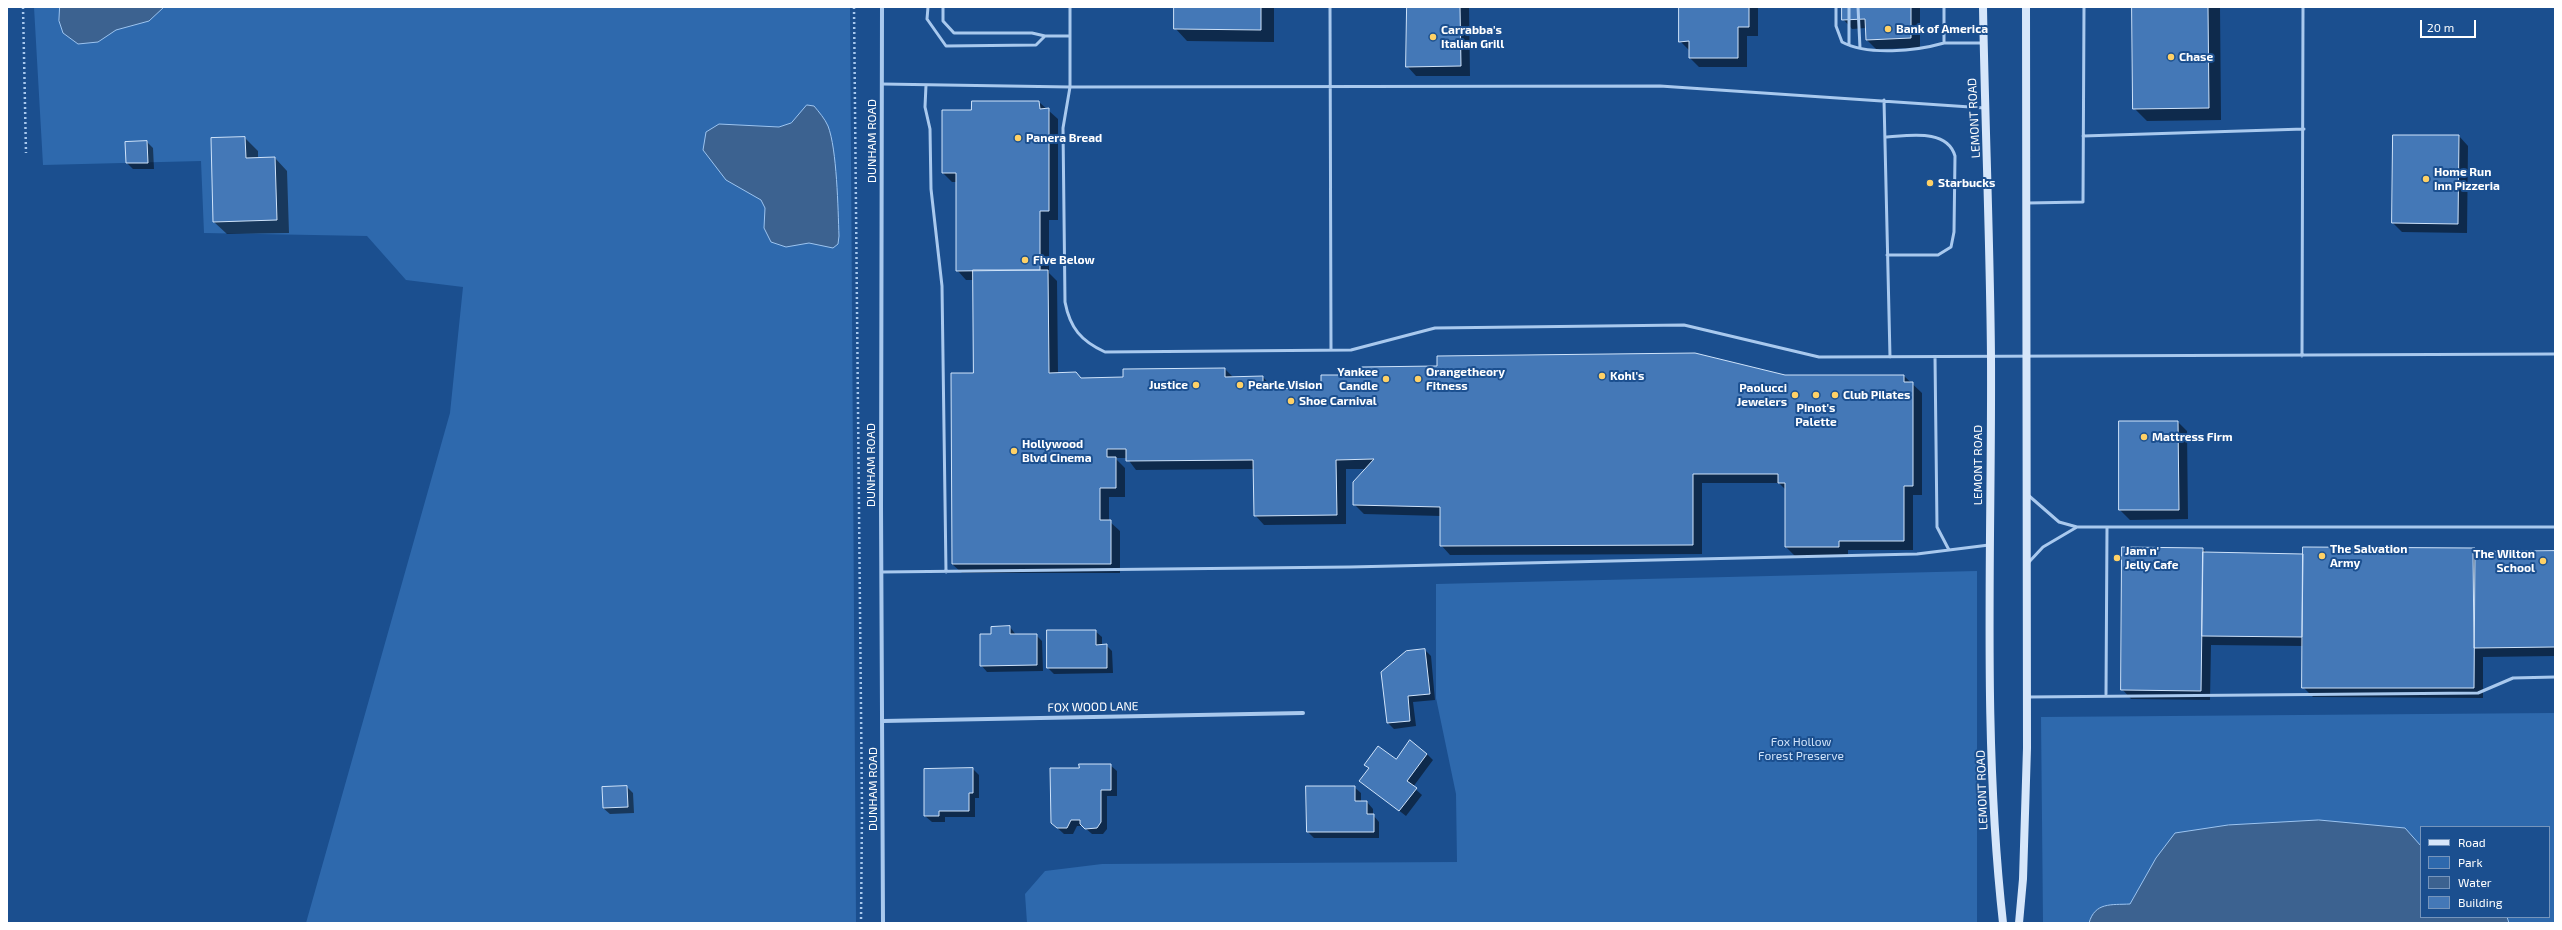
<!DOCTYPE html>
<style>
body{margin:0}
#map{position:relative;width:2562px;height:930px;overflow:hidden;background:#1b4f8f;font-family:"Exo 2",sans-serif}
canvas{display:block}
.frame{position:absolute;inset:0;border:8px solid #fff;pointer-events:none}
.legend{position:absolute;left:2420px;top:826px;width:130px;height:92px;box-sizing:border-box;background:#1b4f8f;border:1px solid #7695bc;margin:0;padding:5px 7px;list-style:none;font-size:12px;color:#fff}
.legend li{display:flex;align-items:center;gap:8px;height:20px}
.legend b{width:20px;border:1px solid #7695bc}
.scale{position:absolute;left:2420px;top:20px;width:56px;height:18px;box-sizing:border-box;border:2px solid #fff;border-top:0;padding-left:5px;font-size:12px;line-height:14px;white-space:nowrap;color:#fff;-webkit-text-stroke:3px #1b4f8f;paint-order:stroke}
</style>
<div id="map">
<canvas width="2562" height="930"></canvas>
<div class="frame"></div>
<ul class="legend">
<li><b style="height:5px;background:#d6e6fa"></b>Road</li>
<li><b style="height:11px;background:#2e69ad"></b>Park</li>
<li><b style="height:11px;background:#3c6290"></b>Water</li>
<li><b style="height:11px;background:#4478b7"></b>Building</li>
</ul>
<div class="scale">20 m</div>
</div>
<script>
const c = document.querySelector('canvas').getContext('2d');
c.lineJoin = 'round';
function paint(path, color) {
  c.fillStyle = color;
  c.fill(path, 'evenodd');
}
function stroke(path, color, width, dash) {
  c.strokeStyle = color;
  c.lineWidth = width;
  c.lineCap = dash ? 'butt' : 'round';
  c.setLineDash(dash || []);
  c.stroke(path);
}
function write(font, color, halo, rows, align = 'center') {
  c.font = font + ' "Exo 2",sans-serif';
  c.lineWidth = 4;
  c.setLineDash([]);
  c.textBaseline = 'middle';
  c.strokeStyle = halo;
  c.fillStyle = color;
  for (const [text, x, y, turn = 0] of rows) {
    c.save();
    c.translate(x, y);
    c.rotate((+turn || 0) * Math.PI / 180);
    c.textAlign = isNaN(turn) ? turn : align;
    if (halo) c.strokeText(text, 0, 0);
    c.fillText(text, 0, 0);
    c.restore();
  }
}
paint(new Path2D(`
 M 34,7 L 850,7 L 856,923 L 306,923 L 450,413 L 463,287 L 406,280 L 367,236 L 204,233 L 201,161 L 43,165 Z
 M 1977,571 L 1977,923 L 1027,923 L 1025,894 L 1045,871 L 1102,864 L 1457,862 L 1456,794 L 1436,698 L 1436,584 Z
 M 2555,713 L 2555,923 L 2043,923 L 2041,717 ZM 2421,827 L 2549,827 L 2549,917 L 2421,917 Z`), '#2e69ad');
const water = new Path2D(`
 M 60,7 L 164,7 L 149,21 L 116,30 L 98,42 L 78,44 L 63,33 L 59,21 Z
 M 807,105 L 814,106 C 819,112 825,119 828,126 C 837,149 838,209 839,236 L 838,244 L 833,248 L 809,243 L 786,247 L 771,242 L 764,228 L 765,208 L 761,200 L 726,180 L 703,150 L 706,132 L 719,124 L 779,127 L 791,123 Z
 M 2319,820 L 2405,828 L 2421,846 L 2421,917 L 2507,917 L 2509,923 L 2089,923 C 2095,902 2111,905 2130,904 L 2156,858 L 2175,833 L 2228,825 Z`);
paint(water, '#3c6290');
stroke(water, '#9cc4f0', 1);
paint(new Path2D(`
 M 1175,7 L 1274,7 L 1274,42 L 1187,41 L 1175,28 Z
 M 1408,7 L 1469,7 L 1470,76 L 1416,76 L 1407,66 Z
 M 1680,7 L 1758,7 L 1758,36 L 1747,36 L 1747,67 L 1699,67 L 1690,58 L 1690,51 L 1680,41 Z
 M 1843,7 L 1920,7 L 1920,48 L 1876,49 L 1866,39 L 1866,28 L 1852,29 L 1843,19 Z
 M 2133,7 L 2220,7 L 2221,120 L 2147,121 L 2134,108 Z
 M 1039,102 L 1058,119 L 1058,220 L 1049,220 L 1049,273 L 1057,281 L 1058,373 L 1081,379 L 1124,378 L 1225,369 L 1234,378 L 1263,377 L 1272,387 L 1272,390 L 1785,376 L 1904,376 L 1922,393 L 1922,495 L 1913,495 L 1913,550 L 1848,550 L 1848,556 L 1795,556 L 1786,547 L 1786,490 L 1779,483 L 1702,483 L 1702,554 L 1450,555 L 1441,545 L 1441,516 L 1364,514 L 1354,504 L 1367,469 L 1346,469 L 1346,524 L 1264,525 L 1255,515 L 1254,469 L 1136,470 L 1127,458 L 1115,458 L 1125,468 L 1125,497 L 1109,497 L 1109,521 L 1120,531 L 1120,573 L 962,573 L 952,564 L 974,374 L 974,280 L 966,280 L 957,270 L 957,182 L 952,182 L 943,173 L 972,110 Z
 M 2459,136 L 2468,146 L 2467,233 L 2402,232 L 2393,223 Z
 M 245,138 L 258,151 L 258,159 L 275,158 L 287,171 L 289,233 L 227,234 L 214,222 Z
 M 147,142 L 153,148 L 154,169 L 133,169 L 127,163 L 126,143 Z
 M 2120,422 L 2178,422 L 2187,431 L 2188,519 L 2130,520 L 2120,510 Z
 M 2203,549 L 2207,553 L 2304,555 L 2474,549 L 2478,553 L 2555,552 L 2555,656 L 2483,657 L 2483,698 L 2313,697 L 2303,687 L 2303,646 L 2211,645 L 2210,700 L 2131,699 L 2122,689 Z
 M 1010,627 L 1016,635 L 1036,635 L 1042,641 L 1043,671 L 987,672 L 981,665 L 992,635 Z
 M 1095,631 L 1102,637 L 1102,645 L 1106,645 L 1112,651 L 1113,673 L 1054,674 L 1048,668 Z
 M 1425,650 L 1431,656 L 1435,700 L 1413,702 L 1416,726 L 1394,729 L 1388,723 Z
 M 1427,754 L 1433,760 L 1413,787 L 1422,795 L 1406,816 L 1361,781 L 1370,769 L 1365,765 Z
 M 1110,765 L 1117,771 L 1117,796 L 1107,796 L 1107,829 L 1103,834 L 1092,834 L 1083,826 L 1077,826 L 1073,834 L 1064,834 L 1052,823 L 1080,769 Z
 M 973,769 L 979,775 L 979,798 L 975,798 L 975,817 L 945,817 L 945,822 L 932,822 L 925,816 Z
 M 627,787 L 633,793 L 634,813 L 610,814 L 603,808 Z
 M 1307,787 L 1354,787 L 1361,793 L 1361,802 L 1367,802 L 1373,809 L 1373,815 L 1379,822 L 1379,838 L 1314,838 L 1308,832 Z`), '#0007');
const building = new Path2D(`
 M 1174,7 L 1261,7 L 1261,30 L 1174,29 Z
 M 1407,7 L 1460,7 L 1461,66 L 1406,67 Z
 M 1679,7 L 1749,7 L 1749,27 L 1738,27 L 1738,58 L 1689,58 L 1689,41 L 1679,42 Z
 M 1842,7 L 1911,7 L 1911,38 L 1866,40 L 1865,19 L 1842,20 Z
 M 2132,7 L 2208,7 L 2209,108 L 2133,109 Z
 M 972,101 L 1039,101 L 1040,109 L 1049,108 L 1049,211 L 1040,211 L 1040,270 L 956,271 L 956,173 L 942,173 L 942,110 L 971,110 Z
 M 2393,135 L 2459,135 L 2458,224 L 2392,223 Z
 M 245,137 L 246,158 L 275,157 L 277,220 L 213,222 L 211,138 Z
 M 147,141 L 148,163 L 126,163 L 125,142 Z
 M 973,270 L 1048,270 L 1049,373 L 1076,372 L 1081,378 L 1123,377 L 1123,369 L 1225,368 L 1225,377 L 1263,376 L 1263,389 L 1321,388 L 1321,375 L 1361,375 L 1361,367 L 1437,366 L 1437,356 L 1695,353 L 1785,375 L 1904,375 L 1904,382 L 1913,382 L 1913,486 L 1904,486 L 1904,541 L 1839,541 L 1839,547 L 1785,547 L 1785,483 L 1778,483 L 1778,474 L 1693,474 L 1693,545 L 1440,546 L 1440,507 L 1353,505 L 1353,482 L 1374,459 L 1336,460 L 1337,515 L 1254,516 L 1253,460 L 1126,461 L 1126,449 L 1107,449 L 1107,457 L 1116,457 L 1116,488 L 1100,488 L 1100,520 L 1111,520 L 1111,564 L 952,564 L 951,373 L 973,373 Z
 M 2119,421 L 2178,421 L 2179,510 L 2119,510 Z
 M 2122,547 L 2203,548 L 2201,691 L 2121,690 Z
 M 2303,547 L 2475,548 L 2474,688 L 2302,688 Z
 M 2555,551 L 2555,647 L 2474,648 L 2473,552 Z
 M 2203,552 L 2303,554 L 2302,637 L 2202,636 Z
 M 1010,626 L 1010,634 L 1037,634 L 1037,665 L 980,666 L 980,634 L 991,634 L 991,627 Z
 M 1047,630 L 1096,630 L 1096,645 L 1107,644 L 1107,668 L 1047,668 Z
 M 1425,649 L 1430,694 L 1408,696 L 1410,721 L 1387,723 L 1381,672 L 1406,651 Z
 M 1410,740 L 1427,754 L 1407,781 L 1417,788 L 1399,811 L 1359,781 L 1369,768 L 1364,765 L 1378,746 L 1396,759 Z
 M 1079,764 L 1111,764 L 1111,790 L 1101,790 L 1101,822 L 1097,828 L 1085,829 L 1080,824 L 1080,820 L 1071,820 L 1067,828 L 1057,828 L 1051,823 L 1050,768 L 1079,768 Z
 M 973,768 L 973,793 L 969,793 L 969,811 L 939,811 L 939,816 L 924,816 L 924,769 Z
 M 627,786 L 628,807 L 603,808 L 602,787 Z
 M 1306,786 L 1355,786 L 1355,801 L 1367,801 L 1367,814 L 1374,814 L 1374,832 L 1307,832 Z`);
paint(building, '#4478b7');
stroke(building, '#cfe3fa', 1);
stroke(new Path2D(`
 M 23,7 L 26,153
 M 854,7 L 862,810 L 861,923`), '#a9c9ee', 2.5, [2, 3]);
stroke(new Path2D(`
 M 928,7 L 927,19 L 946,46 L 1036,45 L 1045,36 L 1070,36
 M 943,7 L 943,21 L 954,33 L 1032,33 L 1045,36
 M 1070,7 L 1070,87 L 1063,128 L 1065,302 C 1070,328 1081,341 1105,352 L 1351,350 L 1435,328 L 1684,325 L 1819,357 L 2555,354
 M 1330,7 L 1331,350
 M 1836,7 L 1836,26 L 1842,42 C 1868,56 1916,51 1944,43
 M 1849,7 L 1849,45
 M 1858,7 L 1860,48
 M 1944,7 L 1944,43 L 1982,43
 M 882,84 L 1070,87 L 1660,86 L 1985,108
 M 926,85 L 925,107 L 930,129 L 931,189 L 942,286 L 946,572
 M 1884,100 L 1890,357
 M 2083,136 L 2304,129
 M 1885,137 C 1908,136 1947,128 1955,156 L 1954,232 L 1951,247 L 1938,255 L 1887,255
 M 2028,203 L 2083,202 L 2084,7
 M 2302,356 L 2303,7
 M 1935,357 L 1937,527 L 1949,550
 M 2028,495 L 2059,522 L 2077,527 L 2555,527
 M 2029,562 L 2043,547 L 2077,527
 M 882,572 L 1350,567 L 1917,554 L 1989,545
 M 2106,694 L 2107,528
 M 2028,697 L 2478,693 L 2513,678 L 2555,677`), '#a9c9ee', 3);
stroke(new Path2D(`
 M 882,7 L 881,506 L 883,923
 M 883,721 L 1303,713`), '#a9c9ee', 4);
stroke(new Path2D(`
 M 1983,7 C 1985,124 1990,240 1991,357 C 1992,545 1982,735 2003,923
 M 2019,923 L 2023,879 L 2027,748 L 2026,7`), '#d6e6fa', 8);
for (const [x, y, r, color] of [
 [1888,29,4,"#ffd166"],
 [1433,37,4,"#ffd166"],
 [2171,57,4,"#ffd166"],
 [1018,138,4,"#ffd166"],
 [2426,179,4,"#ffd166"],
 [1930,183,4,"#ffd166"],
 [1025,260,4,"#ffd166"],
 [1602,376,4,"#ffd166"],
 [1386,379,4,"#ffd166"],
 [1418,379,4,"#ffd166"],
 [1196,385,4,"#ffd166"],
 [1240,385,4,"#ffd166"],
 [1795,395,4,"#ffd166"],
 [1816,395,4,"#ffd166"],
 [1835,395,4,"#ffd166"],
 [1291,401,4,"#ffd166"],
 [2144,437,4,"#ffd166"],
 [1014,451,4,"#ffd166"],
 [2322,556,4,"#ffd166"],
 [2117,558,4,"#ffd166"],
 [2543,561,4,"#ffd166"]
]) {
  const dot = new Path2D();
  dot.arc(x, y, r, 0, 2 * Math.PI);
  c.fillStyle = color;
  c.fill(dot);
  stroke(dot, '#1b4f8f', 1.5);
}
write('bold 12px', '#fff', '#1b4f8f', [
 ["Bank of America",1896,29],
 ["Carrabba's",1441,30],
 ["Italian Grill",1441,44],
 ["Chase",2179,57],
 ["Panera Bread",1026,138],
 ["Home Run",2434,172],
 ["Inn Pizzeria",2434,186],
 ["Starbucks",1938,183],
 ["Five Below",1033,260],
 ["Yankee",1378,372,"right"],
 ["Candle",1378,386,"right"],
 ["Orangetheory",1426,372],
 ["Fitness",1426,386],
 ["Kohl's",1610,376],
 ["Justice",1188,385,"right"],
 ["Pearle Vision",1248,385],
 ["Paolucci",1787,388,"right"],
 ["Jewelers",1787,402,"right"],
 ["Club Pilates",1843,395],
 ["Shoe Carnival",1299,401],
 ["Pinot's",1816,408,"center"],
 ["Palette",1816,422,"center"],
 ["Mattress Firm",2152,437],
 ["Hollywood",1022,444],
 ["Blvd Cinema",1022,458],
 ["The Salvation",2330,549],
 ["Army",2330,563],
 ["Jam n'",2125,551],
 ["Jelly Cafe",2125,565],
 ["The Wilton",2535,554,"right"],
 ["School",2535,568,"right"]
], 'left');
write('12px', '#fff', '#1b4f8f', [
 ["LEMONT ROAD",1974,118,-93],
 ["DUNHAM ROAD",872,141,-90],
 ["DUNHAM ROAD",871,465,-90],
 ["LEMONT ROAD",1978,465,-90],
 ["FOX WOOD LANE",1093,707,-1],
 ["DUNHAM ROAD",873,789,-90],
 ["LEMONT ROAD",1982,790,-92]
]);
write('12px', '#cfe3fa', '#1b4f8f', [
 ["Fox Hollow",1801,742],
 ["Forest Preserve",1801,756]
]);
</script>
